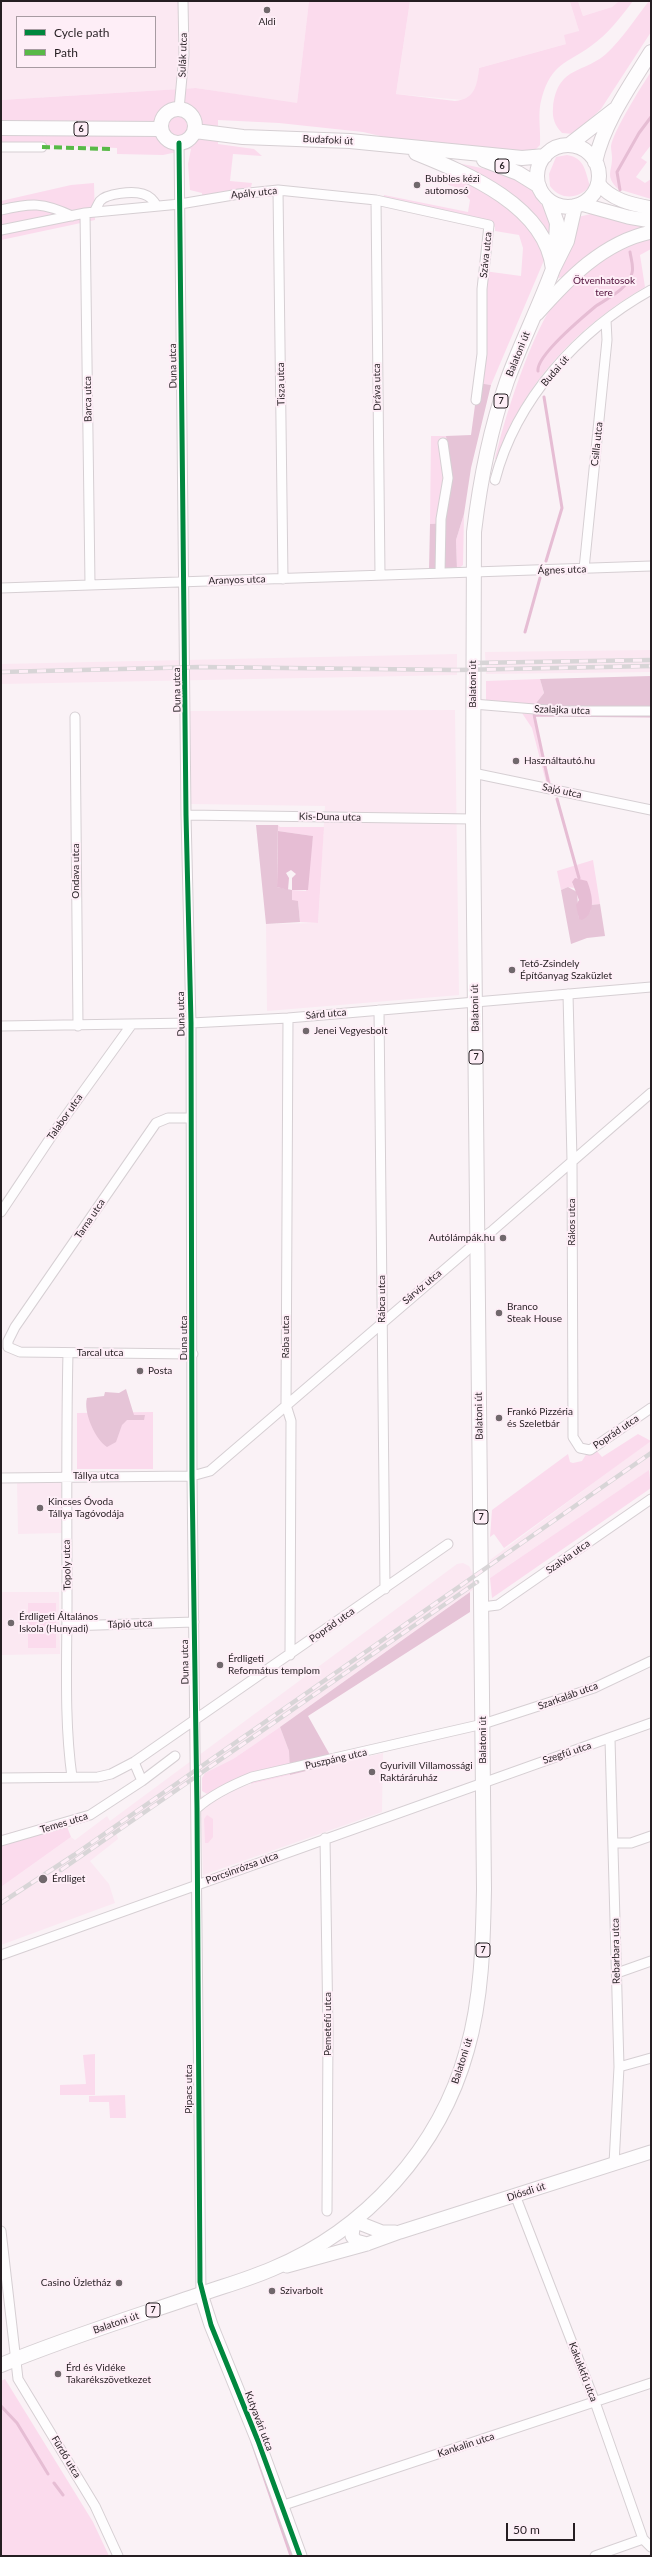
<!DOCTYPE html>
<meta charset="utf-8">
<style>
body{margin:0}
#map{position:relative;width:652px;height:2557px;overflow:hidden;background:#faf2f6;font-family:Lato,sans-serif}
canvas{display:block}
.frame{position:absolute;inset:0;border:2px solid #251e22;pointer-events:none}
.legend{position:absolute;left:16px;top:16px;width:140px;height:52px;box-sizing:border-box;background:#feeef7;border:1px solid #a79ba2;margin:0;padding:5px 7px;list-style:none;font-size:12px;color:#251e22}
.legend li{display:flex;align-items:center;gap:8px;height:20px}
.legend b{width:20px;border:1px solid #a79ba2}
.scale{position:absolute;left:506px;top:2523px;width:69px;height:18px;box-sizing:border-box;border:2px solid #251e22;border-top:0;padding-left:5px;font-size:12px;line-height:14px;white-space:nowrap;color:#251e22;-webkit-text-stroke:3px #feeef7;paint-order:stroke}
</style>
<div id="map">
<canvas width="652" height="2557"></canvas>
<div class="frame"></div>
<ul class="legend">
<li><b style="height:5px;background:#00873e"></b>Cycle path</li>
<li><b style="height:5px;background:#58b947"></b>Path</li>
</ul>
<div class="scale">50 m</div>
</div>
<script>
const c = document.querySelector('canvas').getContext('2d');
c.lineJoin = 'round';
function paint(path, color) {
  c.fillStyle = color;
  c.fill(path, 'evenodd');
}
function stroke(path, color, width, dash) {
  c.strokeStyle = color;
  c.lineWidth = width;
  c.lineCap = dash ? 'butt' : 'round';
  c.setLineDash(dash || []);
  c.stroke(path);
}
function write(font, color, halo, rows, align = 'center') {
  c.font = font + ' Lato,sans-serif';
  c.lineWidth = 4;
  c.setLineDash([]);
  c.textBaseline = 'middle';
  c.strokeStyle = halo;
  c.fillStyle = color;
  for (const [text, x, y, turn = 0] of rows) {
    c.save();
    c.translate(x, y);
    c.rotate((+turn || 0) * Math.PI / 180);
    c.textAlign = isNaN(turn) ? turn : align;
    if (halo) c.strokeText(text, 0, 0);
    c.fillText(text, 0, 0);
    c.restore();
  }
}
paint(new Path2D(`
 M 1,1 L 309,1 L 297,104 L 196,88 L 1,100 ZM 17,17 L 155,17 L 155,67 L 17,67 Z
 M 410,1 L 574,1 L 570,2 L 579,31 L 566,44 L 479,68 L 477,86 L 474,93 L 463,100 L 396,94 Z
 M 578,1 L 619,1 L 612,7 L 583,16 Z
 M 651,650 L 651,672 L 486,674 L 485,652 Z
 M 457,654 L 457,675 L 1,684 L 1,664 Z
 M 455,710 L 459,995 L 267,1011 L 266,924 L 318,923 L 325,806 L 191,804 L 190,711 Z
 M 651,1440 L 651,1469 L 490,1578 L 490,1560 Z
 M 61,1482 L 62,1533 L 18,1534 L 17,1483 Z
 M 463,1563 L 469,1566 L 473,1574 L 474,1589 L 280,1727 L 233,1759 L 205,1773 L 116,1833 L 118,1839 L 90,1861 L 109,1884 L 115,1903 L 1,1945 L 1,1887 L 71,1837 L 75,1840 L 107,1816 L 110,1821 L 457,1564 Z
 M 1,1592 L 59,1592 L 60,1654 L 1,1655 Z
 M 383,1753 L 382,1812 L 203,1875 L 201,1796 Z`), '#fbe8f2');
paint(new Path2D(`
 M 309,1 L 410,1 L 396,94 L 455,101 C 475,99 477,86 479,68 L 566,44 L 564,35 L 579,31 L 570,2 L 578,1 L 583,16 L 612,7 L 619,1 L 633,1 C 621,17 608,34 591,46 C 566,64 552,63 542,97 C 537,113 541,129 540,145 L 535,150 L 523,153 L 402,141 L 363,132 L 279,123 L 218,120 L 218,144 L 254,149 L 262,156 L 233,154 L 230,181 L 252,183 L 251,187 L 202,196 L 202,193 L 190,190 L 188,164 L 191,149 L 163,155 L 117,154 L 117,148 L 1,143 L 1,100 L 196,88 L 297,103 Z
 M 649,1 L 651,1 L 651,32 L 601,109 L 574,134 L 562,133 C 555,126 552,118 553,108 C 557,66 583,74 606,54 C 622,39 635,19 649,1 Z
 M 651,72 L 651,145 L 641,158 L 647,162 L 636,177 L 645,183 L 651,179 L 651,199 L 618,189 C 605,176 612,172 612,158 C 612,154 611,150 611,146 C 613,132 642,85 651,72 Z
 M 567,155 C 585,158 585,171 590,186 C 579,199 561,201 550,186 L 549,174 L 556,157 Z
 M 453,162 L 500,172 L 529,186 L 539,202 L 549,212 L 551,236 Z
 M 450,176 C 480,187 516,208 535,235 C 540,241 542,251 545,258 L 491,385 L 478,383 L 484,271 L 521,276 L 523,248 L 519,235 L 495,231 L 495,227 L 383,201 L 384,195 L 468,212 L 470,200 L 459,188 L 448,185 Z
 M 94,183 L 95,220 L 1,240 L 1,201 L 71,185 Z
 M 595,213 L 646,228 L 573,268 L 563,277 L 558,278 L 578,217 Z
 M 651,237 L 651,249 L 640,255 L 645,287 C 579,325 521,385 497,459 L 495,459 C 505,416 534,323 563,291 C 585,267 621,248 651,237 Z
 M 431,436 L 446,436 L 450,469 L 445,523 L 430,524 Z
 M 464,514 L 463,565 L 457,570 L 456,540 Z
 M 540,679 L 544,693 L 533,707 L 486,702 L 486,681 Z
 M 522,713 L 532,714 L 551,783 L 546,782 L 532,728 Z
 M 278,825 L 280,827 L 324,827 L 318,923 L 300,922 L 298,901 L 292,901 L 292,890 L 306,891 L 313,836 L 278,831 Z
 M 593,860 L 600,904 L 591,905 L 591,893 L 572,882 L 574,888 L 568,887 L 561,890 L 557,871 Z
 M 153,1412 L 153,1469 L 77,1469 L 77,1413 Z
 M 638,1434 L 651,1441 L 504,1548 L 494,1534 L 490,1537 L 492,1510 L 568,1454 L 570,1462 L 573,1463 L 582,1461 L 587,1453 L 596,1450 L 602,1457 Z
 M 649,1470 L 651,1488 L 492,1598 L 490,1578 Z
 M 28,1603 L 56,1603 L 56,1648 L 28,1648 Z
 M 280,1727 L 289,1751 L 290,1775 L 251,1784 L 249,1775 L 207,1794 L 202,1791 L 202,1778 L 205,1773 L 233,1759 Z
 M 207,1815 L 213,1819 L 213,1837 L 208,1843 L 205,1843 L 204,1819 Z
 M 64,1819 L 71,1837 L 1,1887 L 1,1835 Z
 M 95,2054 L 95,2095 L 60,2095 L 60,2085 L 86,2084 L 83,2055 Z
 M 125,2095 L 126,2118 L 110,2118 L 109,2102 L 89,2102 L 89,2096 Z
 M 5,2379 L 93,2522 L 109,2556 L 1,2556 L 1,2381 Z`), '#fbdbed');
paint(new Path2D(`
 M 478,383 L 491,385 L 471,468 L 464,514 L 456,540 L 457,570 L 429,570 L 430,524 L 445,523 L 450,469 L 446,436 L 471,435 Z
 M 651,676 L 651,708 L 533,707 L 544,693 L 540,679 Z
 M 256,825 L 278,825 L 277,887 L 292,890 L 292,900 L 298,901 L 300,922 L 266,924 Z
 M 568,887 L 577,892 L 579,919 L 590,912 L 591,905 L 600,904 L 605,936 L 587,938 L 571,944 L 561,890 Z
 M 126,1389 L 134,1415 L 145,1415 L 144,1420 L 127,1420 L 122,1425 L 116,1442 L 107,1447 C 95,1439 83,1412 87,1398 L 104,1396 L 105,1392 L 119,1393 Z
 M 470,1592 L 470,1612 L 308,1716 L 335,1764 L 290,1775 L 289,1751 L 280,1727 Z`), '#e6c4d7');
paint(new Path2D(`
 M 278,831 L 313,836 L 308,890 L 292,890 L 292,878 L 296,874 L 291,870 L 286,873 L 289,878 L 288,890 L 277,887 Z
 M 575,878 L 587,881 C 592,893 597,913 582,920 L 579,919 L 576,905 L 579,900 L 572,882 Z`), '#e6bdd4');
stroke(new Path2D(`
 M 620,190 L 617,172 L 639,133 L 651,117
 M 538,371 C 536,356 584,316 596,306 C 608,298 628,289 632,273 C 634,267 631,259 630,252
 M 544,397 L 562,508 L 546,561
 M 525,632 L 540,578
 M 549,785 L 534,715 L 651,716
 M 557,799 L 579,878
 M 1,2406 L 17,2423 L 48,2474
 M 252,2442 L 291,2556
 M 54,2483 L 63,2495`), '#e6bdd4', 3);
const street = new Path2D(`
 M 179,109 L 184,55 L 183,1
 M 179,143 L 186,815 L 191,1023 L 192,1476 L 201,2294
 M 1,147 L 42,147
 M 278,190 L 283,579
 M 376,200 L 380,575
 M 1,210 C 31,203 43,202 72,216
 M 94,212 C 96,209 98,204 100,201 C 107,193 133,191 143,194 C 150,196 153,200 157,206
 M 85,213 L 90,584
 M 1,230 L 85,213 L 180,204 L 239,194 L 278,190 L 376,200 L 489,225 L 482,289 L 482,354 L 476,400
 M 495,480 C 516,399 579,330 651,290
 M 584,569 L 607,340 L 606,320
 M 440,573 L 441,519 L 448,478 L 443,443
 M 1,588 L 651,566
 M 473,704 L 559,711 L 651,711
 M 75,717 L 78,1026
 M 473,773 L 651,810
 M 186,815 L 473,819
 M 568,994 L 572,1160 L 573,1437 L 580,1448 L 590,1450 L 651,1408
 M 379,1010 L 385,1589
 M 288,1018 L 286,1405 L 291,1421 L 290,1655
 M 1,1026 L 191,1023 L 288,1018 L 651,987
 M 190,1118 L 168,1118 L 156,1123 L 15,1327 L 8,1341 L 8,1347 L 20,1352 L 193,1354
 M 1,1212 L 57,1128 L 132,1024
 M 68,1353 C 66,1436 67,1519 67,1602 C 67,1660 64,1720 72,1777
 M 1,1478 L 192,1476 L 210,1471 L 479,1240 L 492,1231 L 651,1093
 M 482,1607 L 498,1605 L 651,1499
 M 67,1626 L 194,1622
 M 610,1739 L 619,2067 L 614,2164
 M 1,1778 L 98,1777 L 111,1774 L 134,1762 L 448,1544
 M 142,1781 L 175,1756
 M 197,1808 C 213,1794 232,1785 252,1777 L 483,1724 L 594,1688 L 651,1661
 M 325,1838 L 328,2032 L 327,2211
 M 1,1841 L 90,1815 L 142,1781 L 134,1762
 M 614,1843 L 631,1843 L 651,1836
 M 1,1955 L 651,1723
 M 617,1973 L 651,1961
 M 619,2067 L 651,2058
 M 515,2195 L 595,2402 L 643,2539 L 651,2547
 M 1,2231 L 18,2379 L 95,2506 L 118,2556
 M 281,2506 L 651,2383
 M 595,2556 L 643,2539`);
const secondary = new Path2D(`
 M 598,183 C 611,200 631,204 651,208
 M 581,204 L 628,217 L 651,221
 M 537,314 C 568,279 603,242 651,232
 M 367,2244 L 356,2241 L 352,2236 L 354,2221 L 382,2232 L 395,2232
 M 287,2266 L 367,2244 L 400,2232 L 651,2152
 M 201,2294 L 211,2325 L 258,2441 L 300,2556`);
const primary = new Path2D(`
 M161 126a17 17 0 1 1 34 0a17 17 0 1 1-34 0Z
 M 1,128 L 161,129
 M 195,131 L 243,137 L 350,141 L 522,158 L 545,156
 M 569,145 L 614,110
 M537 176a31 31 0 1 1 62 0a31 31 0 1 1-62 0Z
 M 416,153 C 468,174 546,206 553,269
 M 484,160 L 518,173 L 539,186
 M 595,162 C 604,122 630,86 651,52
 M 549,201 L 557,223 L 555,259
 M 1,2365 C 66,2338 134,2317 201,2294 C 224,2286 249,2279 272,2269 C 366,2230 440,2148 467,2050 C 482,1998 483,1943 484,1889 L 473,819 L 474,532 C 480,481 490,430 507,381 C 521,343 539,307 553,269 L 567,241 L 575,206`);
stroke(street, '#d6cfd3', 11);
stroke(secondary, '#d6cfd3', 15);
stroke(primary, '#d6cfd3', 16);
stroke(street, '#fefdfe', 9);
stroke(secondary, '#fefdfe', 13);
stroke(primary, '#fefdfe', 14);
const rail = new Path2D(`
 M 471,663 L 651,660
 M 1,672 L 200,667 L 457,670 L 651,666
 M 61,1870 L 477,1582
 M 1,1903 L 74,1855 L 651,1453`);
stroke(rail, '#d8d5d7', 4.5);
stroke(rail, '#feeef7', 3, [9]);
stroke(new Path2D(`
 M 42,147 L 110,149`), '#58b947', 4, [8, 4]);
stroke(new Path2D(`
 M 179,143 L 186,815 L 191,1023 L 192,1476 L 197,1808 L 200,2282 L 211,2325 L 258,2441 L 300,2556`), '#00873e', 5);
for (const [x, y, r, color] of [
 [267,10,4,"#70686c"],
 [417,185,4,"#70686c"],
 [516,761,4,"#70686c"],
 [512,970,4,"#70686c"],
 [306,1031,4,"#70686c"],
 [503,1238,4,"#70686c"],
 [499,1313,4,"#70686c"],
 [140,1371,4,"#70686c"],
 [499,1418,4,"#70686c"],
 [40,1508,4,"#70686c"],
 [11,1623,4,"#70686c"],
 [220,1665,4,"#70686c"],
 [372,1772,4,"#70686c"],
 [43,1879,5,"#70686c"],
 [119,2283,4,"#70686c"],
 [272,2291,4,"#70686c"],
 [58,2374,4,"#70686c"]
]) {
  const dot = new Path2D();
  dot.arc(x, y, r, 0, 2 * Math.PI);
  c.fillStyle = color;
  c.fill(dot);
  stroke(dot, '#feeef7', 1.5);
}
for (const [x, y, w] of [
 [81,129,14],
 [502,166,14],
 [501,401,14],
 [476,1057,14],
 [481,1517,14],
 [483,1950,14],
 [153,2310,14]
]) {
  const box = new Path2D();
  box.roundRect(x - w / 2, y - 7, w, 14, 3);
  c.fillStyle = '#feeef7';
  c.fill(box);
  stroke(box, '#251e22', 1);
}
write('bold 9px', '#251e22', null, [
 ["6",81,129],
 ["6",502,166],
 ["7",501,401],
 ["7",476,1057],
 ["7",481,1517],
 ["7",483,1950],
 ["7",153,2310]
]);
write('10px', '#251e22', '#feeef7', [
 ["Aldi",267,22,"center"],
 ["Bubbles kézi",425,179],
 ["automosó",425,191],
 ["Használtautó.hu",524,761],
 ["Tető-Zsindely",520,964],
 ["Építőanyag Szaküzlet",520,976],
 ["Jenei Vegyesbolt",314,1031],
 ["Autólámpák.hu",495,1238,"right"],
 ["Branco",507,1307],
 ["Steak House",507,1319],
 ["Posta",148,1371],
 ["Frankó Pizzéria",507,1412],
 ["és Szeletbár",507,1424],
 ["Kincses Óvoda",48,1502],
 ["Tállya Tagóvodája",48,1514],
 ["Érdligeti Általános",19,1617],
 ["Iskola (Hunyadi)",19,1629],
 ["Érdligeti",228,1659],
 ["Református templom",228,1671],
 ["Gyurivill Villamossági",380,1766],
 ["Raktáráruház",380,1778],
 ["Érdliget",52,1879],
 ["Casino Üzletház",111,2283,"right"],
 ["Szivarbolt",280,2291],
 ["Érd és Vidéke",66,2368],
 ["Takarékszövetkezet",66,2380]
], 'left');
write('10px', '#251e22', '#feeef7', [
 ["Sulák utca",183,55,-88],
 ["Budafoki út",328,140,3],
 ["Apály utca",254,193,-6],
 ["Száva utca",486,255,-84],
 ["Balatoni út",518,354,-68],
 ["Duna utca",173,366,-91],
 ["Budai út",555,371,-49],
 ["Tisza utca",281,384,-91],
 ["Dráva utca",377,387,-91],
 ["Barca utca",88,399,-91],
 ["Csilla utca",597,444,-84],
 ["Ágnes utca",562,570,-2],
 ["Aranyos utca",237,580,-2],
 ["Balatoni út",473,684,-90],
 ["Duna utca",177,690,-91],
 ["Szalajka utca",562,710,2],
 ["Sajó utca",562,791,12],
 ["Kis-Duna utca",330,817,1],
 ["Ondava utca",76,871,-90],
 ["Balatoni út",475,1008,-91],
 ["Duna utca",181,1014,-91],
 ["Sárd utca",326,1014,-5],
 ["Talabor utca",65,1117,-55],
 ["Tarna utca",90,1219,-56],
 ["Rákos utca",572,1222,-90],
 ["Sárvíz utca",422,1287,-40],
 ["Rábca utca",382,1299,-90],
 ["Rába utca",286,1337,-90],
 ["Duna utca",184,1338,-90],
 ["Tarcal utca",100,1353],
 ["Balatoni út",479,1416,-91],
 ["Poprád utca",616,1432,-34],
 ["Tállya utca",96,1476],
 ["Szalvia utca",568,1557,-35],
 ["Topoly utca",67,1565,-91],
 ["Tápió utca",130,1624,-2],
 ["Poprád utca",332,1625,-35],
 ["Duna utca",185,1662,-91],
 ["Szarkaláb utca",568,1696,-20],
 ["Balatoni út",483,1740,-90],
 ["Szegfű utca",567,1753,-18],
 ["Puszpáng utca",336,1759,-13],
 ["Temes utca",64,1823,-17],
 ["Porcsinrózsa utca",242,1868,-20],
 ["Rebarbara utca",616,1951,-91],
 ["Pemetefű utca",328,2024,-90],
 ["Balatoni út",462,2061,-72],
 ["Pipacs utca",189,2089,-90],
 ["Diósdi út",526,2192,-18],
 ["Balatoni út",116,2323,-19],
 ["Kakukkfű utca",583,2372,69],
 ["Kutyavári utca",259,2421,69],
 ["Kankalin utca",466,2445,-18],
 ["Fürdő utca",66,2457,59]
]);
write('10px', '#51113b', '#feeef7', [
 ["Ötvenhatosok",604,281],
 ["tere",604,293]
]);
</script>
